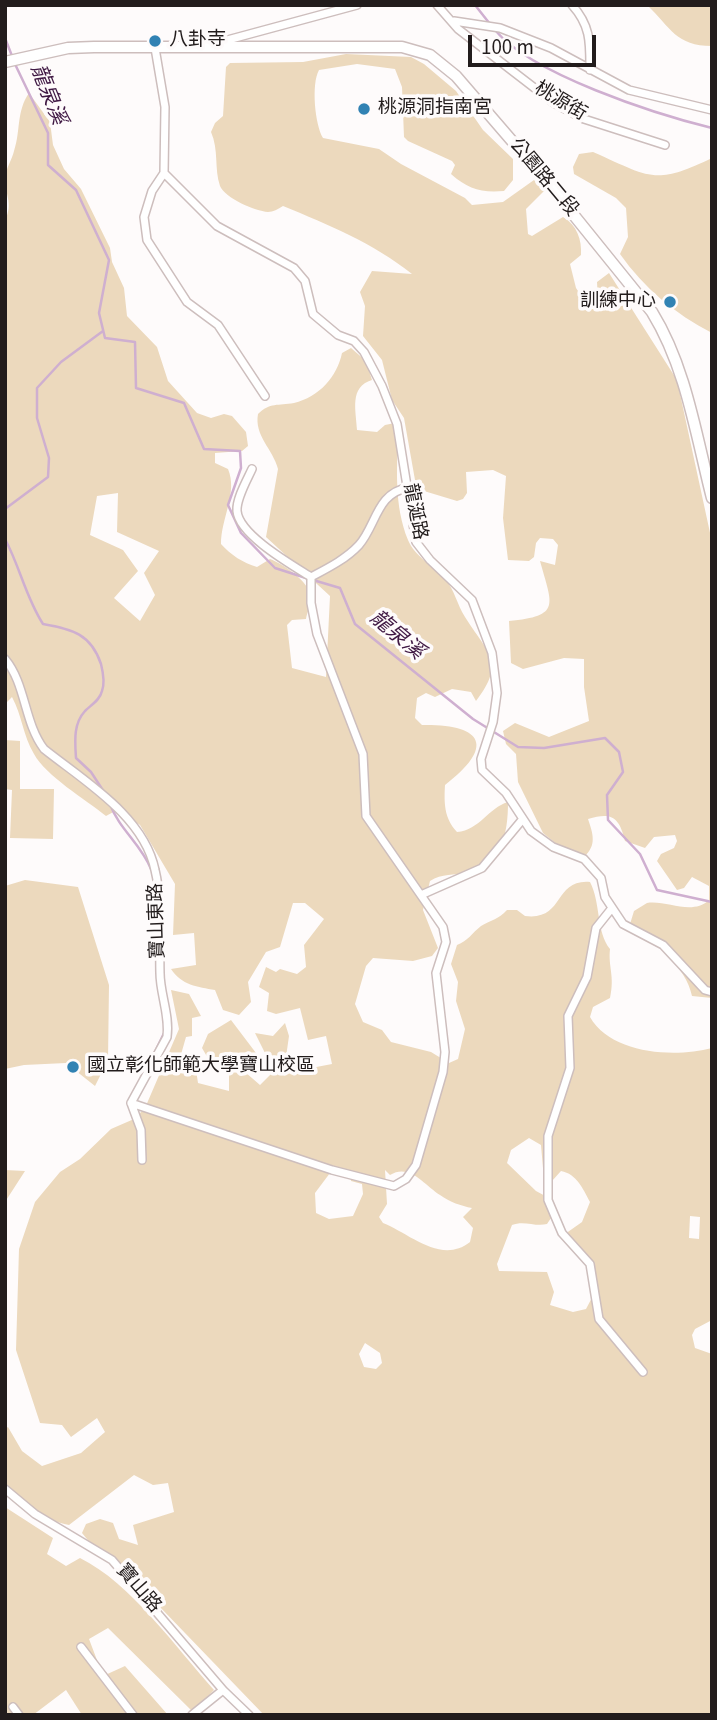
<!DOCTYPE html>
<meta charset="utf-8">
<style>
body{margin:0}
#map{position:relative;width:717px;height:1720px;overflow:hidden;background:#fefbfb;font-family:"Source Sans 3",sans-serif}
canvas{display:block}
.frame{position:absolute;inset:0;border:7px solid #221c1c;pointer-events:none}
.scale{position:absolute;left:468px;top:35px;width:128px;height:32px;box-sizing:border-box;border:4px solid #221c1c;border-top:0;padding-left:9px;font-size:21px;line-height:24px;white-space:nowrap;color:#221c1c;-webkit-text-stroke:5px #fefbfb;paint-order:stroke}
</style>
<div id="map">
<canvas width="717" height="1720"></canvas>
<div class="frame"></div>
<div class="scale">100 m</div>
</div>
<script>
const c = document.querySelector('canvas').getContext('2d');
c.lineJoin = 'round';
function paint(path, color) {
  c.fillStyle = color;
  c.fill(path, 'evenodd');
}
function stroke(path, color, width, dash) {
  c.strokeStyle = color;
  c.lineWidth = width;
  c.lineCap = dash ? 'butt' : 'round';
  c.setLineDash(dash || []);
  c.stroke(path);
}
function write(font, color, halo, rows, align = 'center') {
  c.font = font + ' "Source Sans 3","Noto Sans TC",sans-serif';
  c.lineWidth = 7;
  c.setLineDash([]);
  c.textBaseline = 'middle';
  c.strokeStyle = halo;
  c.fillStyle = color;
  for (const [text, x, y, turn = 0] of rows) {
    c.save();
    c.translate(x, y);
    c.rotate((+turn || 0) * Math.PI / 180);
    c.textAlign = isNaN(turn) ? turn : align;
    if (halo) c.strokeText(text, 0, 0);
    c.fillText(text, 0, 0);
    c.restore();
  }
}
paint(new Path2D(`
 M 647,5 L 712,5 L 712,46 C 676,46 671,28 647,5 Z
 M 346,54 L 411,57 L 424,64 L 456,91 L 483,130 L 513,159 L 513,180 L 504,191 C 481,193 468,189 451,174 L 455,165 L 452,161 L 408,141 L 404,137 L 402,87 L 395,69 L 357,64 L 319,70 C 311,84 315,125 323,138 L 379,149 L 401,164 L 465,198 L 472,205 L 503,202 L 534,180 L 544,191 L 526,209 L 528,234 L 532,236 L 563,217 C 577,225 582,240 581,255 L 570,264 L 576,288 L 584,300 L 598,301 L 597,282 L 609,273 L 677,380 L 712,542 L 712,998 L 692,996 C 686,966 654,942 630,924 L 634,911 L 647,903 C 667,900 692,916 709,900 L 709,886 L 692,877 L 684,888 L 677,890 L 657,861 L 661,854 L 674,848 L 677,841 L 675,835 L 654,837 L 645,848 L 625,841 C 619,817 612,812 588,819 C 593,834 597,845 584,857 L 570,855 L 543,833 L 518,782 L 516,754 L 506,744 L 503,731 L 515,723 L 549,737 L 589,721 L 584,687 L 584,659 L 564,658 L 523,669 L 511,663 L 509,621 C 562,616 552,605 540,561 L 555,565 L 558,545 L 553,539 L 540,538 L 536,543 L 534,557 L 529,561 L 508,560 L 503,518 L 506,476 L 493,470 L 466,472 L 467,493 L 463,499 L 457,501 L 424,491 L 415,480 L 404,418 L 392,400 L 382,360 L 363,336 L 365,306 L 360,292 L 372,271 L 412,274 C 373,243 329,225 283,206 C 278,209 273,212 268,212 C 255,211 225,198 220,186 C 214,169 219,150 211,132 L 215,123 L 223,116 L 226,67 L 230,63 L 303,62 Z
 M 29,93 L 50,122 L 53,145 L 64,169 L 81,189 L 110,248 L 112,262 L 124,288 L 127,316 L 157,347 L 168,381 L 197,413 L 211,418 L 224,414 L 232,416 L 246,432 L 248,446 L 242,451 L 215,453 L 215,463 L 228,469 C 238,493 221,518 221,544 C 231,555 243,563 257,567 L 270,559 C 283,564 309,581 311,597 C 312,603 307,612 306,619 L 292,620 L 287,625 L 292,668 L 326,677 L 330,596 L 266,537 L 278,469 C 273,449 254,436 258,414 C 270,402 278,406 294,403 C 319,397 337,377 342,353 L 351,348 L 366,361 L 372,380 C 349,387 356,410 357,430 L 377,432 L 385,425 L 395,423 L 398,433 C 397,470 394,505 408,540 C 415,557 433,565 445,579 C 455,590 457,605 465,617 C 486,651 507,662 476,701 L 471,692 L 452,689 L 435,697 L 426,693 L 417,698 L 415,718 L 422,725 C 483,724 496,746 445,785 C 444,803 444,818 457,832 C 480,830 488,808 508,802 C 508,835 502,862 467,872 C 454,876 442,873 430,881 L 423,910 L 438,948 L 432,956 L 413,961 L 373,958 L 366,966 L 355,1004 L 363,1022 L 382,1030 L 391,1042 L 431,1052 L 449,1063 L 458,1059 L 465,1029 L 456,1001 L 458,982 L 451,964 L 457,945 C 468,941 472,933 481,926 C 491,920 499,919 507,910 L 517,910 L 525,916 C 565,921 553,879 590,882 C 601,903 596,932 610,949 C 608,967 615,976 610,998 L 593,1007 L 590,1017 C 611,1054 674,1058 712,1048 L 712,1320 L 695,1329 L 692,1335 L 695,1348 L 712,1354 L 712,1715 L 264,1715 L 132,1578 L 91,1544 L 82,1533 L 86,1524 L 100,1519 L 113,1523 L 119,1539 L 138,1545 L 133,1525 L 174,1512 L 168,1483 L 153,1485 L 134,1475 L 69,1525 C 45,1521 21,1503 5,1485 L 5,1429 L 8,1427 L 22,1451 L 42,1466 L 81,1453 L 105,1432 L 97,1418 L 71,1437 L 62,1425 L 40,1423 L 16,1350 L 19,1249 L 35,1202 L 60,1172 L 80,1159 L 111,1129 L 134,1119 L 145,1108 L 179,1029 L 171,990 L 189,994 L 201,1016 L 192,1018 L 192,1036 L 186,1037 L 180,1058 L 194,1057 L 198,1083 L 229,1091 L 229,1067 L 209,1060 L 202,1048 L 208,1034 L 231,1020 L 256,1053 L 245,1072 L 260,1085 L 274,1071 L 255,1033 L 273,1036 L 285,1023 L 289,1036 L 285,1064 L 306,1069 L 332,1064 L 326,1036 L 308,1040 L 300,1008 L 276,1014 L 267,1011 L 269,993 L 259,987 L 266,967 L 276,972 L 280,969 L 297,974 L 306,967 L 304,945 L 324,919 L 305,903 L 293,903 L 280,947 L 266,952 L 248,982 L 251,1002 L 239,1015 L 223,1010 L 215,990 C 198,987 181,985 171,969 L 196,965 L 194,933 L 173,935 L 175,884 L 140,825 L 117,810 L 106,816 C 85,799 46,776 34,754 C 23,736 22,715 12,697 L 5,704 L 5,220 C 14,203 4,193 5,177 C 6,168 12,160 14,151 C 21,130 16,112 29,93 ZM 118,493 L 117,532 L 159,551 L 144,573 L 155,595 L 140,621 L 114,598 L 138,571 L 123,550 L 90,535 L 97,496 ZM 529,1138 L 541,1145 L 544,1180 L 552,1181 L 561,1171 C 577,1174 583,1189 590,1202 L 582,1222 L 565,1234 L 593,1277 L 596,1290 L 586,1309 L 573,1312 L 550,1305 L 554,1292 L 547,1272 L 499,1271 L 497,1264 L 512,1225 C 524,1220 535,1227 547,1224 L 551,1218 L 549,1198 L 536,1191 L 507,1163 L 511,1150 ZM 385,1170 L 390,1175 C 410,1163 424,1185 440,1195 C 450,1202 461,1206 472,1208 L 463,1217 L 473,1228 L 470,1242 C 441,1265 409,1233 383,1223 L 379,1217 L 387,1204 ZM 350,1172 L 351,1181 L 362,1184 L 363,1194 L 353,1216 L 329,1219 L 316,1213 L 315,1193 L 330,1173 ZM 690,1216 L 700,1217 L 699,1239 L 689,1238 ZM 365,1343 L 380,1353 L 382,1363 L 376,1369 L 364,1367 L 359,1354 Z
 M 593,152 C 650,177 654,186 712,158 L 712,333 C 675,314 644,288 620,254 L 628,237 L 626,208 L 616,198 L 574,174 L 573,167 L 579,154 Z
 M 5,740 L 20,741 L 20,789 L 54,789 L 53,839 L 10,838 L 12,790 L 5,789 Z
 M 25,880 L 78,887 L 109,985 L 108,1060 L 95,1086 L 66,1063 L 24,1065 L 5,1069 L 5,886 Z
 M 5,1170 L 25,1171 L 5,1202 Z
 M 5,1507 L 53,1538 L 47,1554 L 66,1566 L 80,1558 C 131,1583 176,1648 214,1690 L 193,1712 L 108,1628 L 89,1639 L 103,1676 L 125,1666 L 168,1715 L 82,1715 L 66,1690 L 33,1715 L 5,1715 Z`), '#ecd9bd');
stroke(new Path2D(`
 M 475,5 L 490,24
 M 495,30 C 531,74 655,114 712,128
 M 5,38 L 12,56
 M 14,62 L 48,133 L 48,165 L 76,190 L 109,260 L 99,313 L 105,338 L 135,342 L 136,388 L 184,403 L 204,449 L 240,451 L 241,468 L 228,505 L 241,533 L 275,568 L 306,578
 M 5,509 L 48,477 L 49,458 L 37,418 L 37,388 L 61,362 L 103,331
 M 5,539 C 20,567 26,598 43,624 C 72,629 91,634 101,664 C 103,672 105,683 102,691 C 100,700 91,705 85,711 C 73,724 75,742 76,758 L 91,772 L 104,792
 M 313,580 L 340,588 L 355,624 L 473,719 L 518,747 L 544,748 L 605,738 L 619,752 L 623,772 L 607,795 L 608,820 L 640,854 L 657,890 L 712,902
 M 110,804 C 119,829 141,844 151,869
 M 154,885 L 157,956
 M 154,1054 L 165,1031`), '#cfafd0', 2.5);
const minor = new Path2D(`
 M 437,5 L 458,29 L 554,103 L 584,119 L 665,145
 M 572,5 C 591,26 590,43 590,70
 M 454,21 L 500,28 L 551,48 L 629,90 L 712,110
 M 209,45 L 357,5
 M 155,48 L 165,107 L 164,173 L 217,226 L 294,268 L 305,281 L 313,314 L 338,335 L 354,341 L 364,352 L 382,386 L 397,424 L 416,542 L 430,560 L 472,600 L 492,653 L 497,693 L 493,722 L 481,759 L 482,770 L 506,793 L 531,831 L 553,847 L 584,859 L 601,878 L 605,897 L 623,924 L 663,945 L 705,990 L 712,992
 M 164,173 L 152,191 L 144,217 L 147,240 L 187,302 L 218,325 L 265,396
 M 252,469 C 247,480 236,499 237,511 C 239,535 292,565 311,577 C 328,568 346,559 359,545 C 376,526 377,492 408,488
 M 5,659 C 26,684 24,723 44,749 C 84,781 144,816 155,870 C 163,903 159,939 160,973 C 160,994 170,1015 167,1037 L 131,1103
 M 421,895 L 482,868 L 522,820
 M 612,908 L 596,928 L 587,977 L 568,1016 L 570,1068 L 548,1136 L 548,1200 L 562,1233 L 590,1264 L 599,1319 L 643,1372
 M 131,1103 L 332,1170 L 394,1186 L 406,1179 L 416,1165 L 443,1072 L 445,1052 L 436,973 L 446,942 L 443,927 L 366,816 L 363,754 L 317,634 L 311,603 L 311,577
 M 131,1103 L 141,1130 L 142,1160
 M 5,1489 L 35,1514 L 112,1560 L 223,1690 L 249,1715
 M 81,1647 L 133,1715
 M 13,1707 L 19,1715
 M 192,1715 L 223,1690`);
const secondary = new Path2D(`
 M 5,62 L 68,48 L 94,47 L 402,47 L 430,55 L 456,76 L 543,177 L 652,312 C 686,367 696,435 712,498`);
stroke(minor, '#cdbebd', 10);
stroke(secondary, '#cdbebd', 13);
stroke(minor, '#fff', 7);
stroke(secondary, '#fff', 10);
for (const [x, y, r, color] of [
 [155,41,7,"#3182b3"],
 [364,109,7,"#3182b3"],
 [670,302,7,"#3182b3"],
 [73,1067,7,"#3182b3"]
]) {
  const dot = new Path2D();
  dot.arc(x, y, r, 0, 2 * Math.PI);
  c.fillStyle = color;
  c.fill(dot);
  stroke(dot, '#fefbfb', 2.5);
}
write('19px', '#221c1c', '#fefbfb', [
 ["八卦寺",169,41],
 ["桃源洞指南宮",378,109],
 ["訓練中心",656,302,"right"],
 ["國立彰化師範大學寶山校區",87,1067]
], 'left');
write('19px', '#221c1c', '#fefbfb', [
 ["桃源街",560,102,31],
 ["公園路二段",543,178,50],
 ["龍涎路",414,512,79],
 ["寶山東路",158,921,-92],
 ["寶山路",138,1589,49]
]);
write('italic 21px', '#401944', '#fefbfb', [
 ["龍泉溪",47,95,68],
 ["龍泉溪",396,636,40]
]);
</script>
